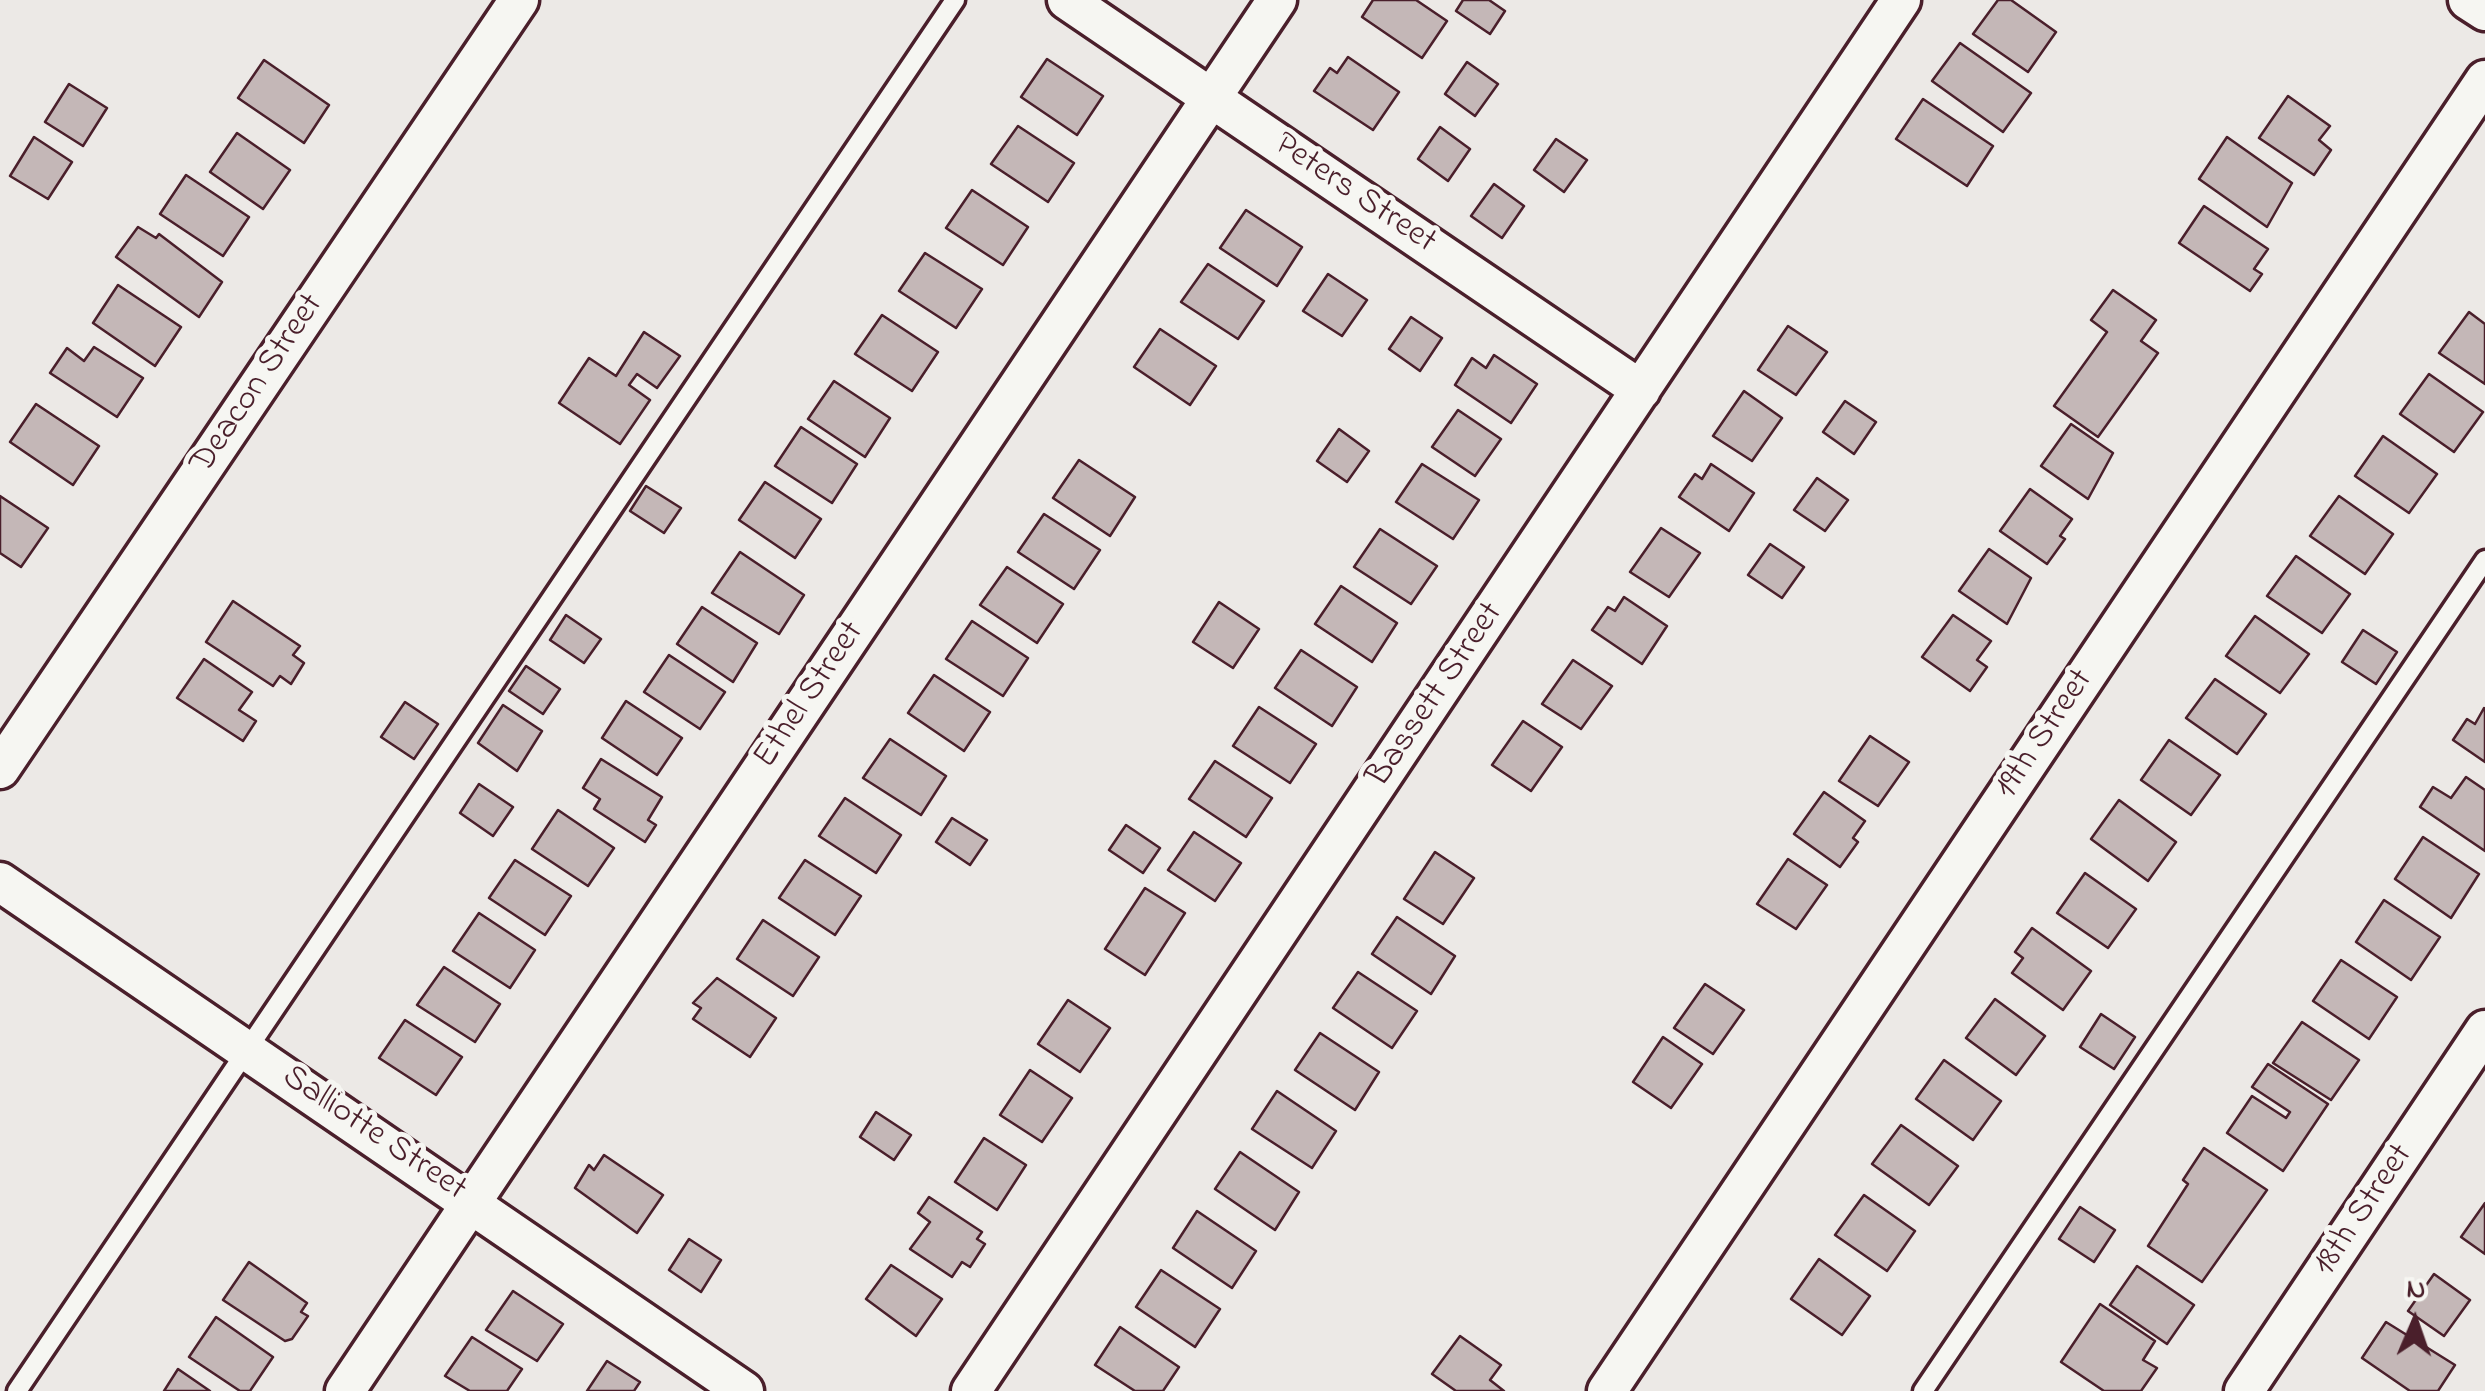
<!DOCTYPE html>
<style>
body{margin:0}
#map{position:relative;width:2485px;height:1391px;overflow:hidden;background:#ece9e6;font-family:"Indie Flower",sans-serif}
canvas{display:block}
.north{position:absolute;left:2365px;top:1271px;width:100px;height:100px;-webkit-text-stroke:8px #f6f6f2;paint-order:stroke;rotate:2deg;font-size:28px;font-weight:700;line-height:40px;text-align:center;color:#4a1f2b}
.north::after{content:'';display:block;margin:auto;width:35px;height:45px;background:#4a1f2b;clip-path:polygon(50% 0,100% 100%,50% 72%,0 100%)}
</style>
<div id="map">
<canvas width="2485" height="1391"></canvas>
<div class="north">N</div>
</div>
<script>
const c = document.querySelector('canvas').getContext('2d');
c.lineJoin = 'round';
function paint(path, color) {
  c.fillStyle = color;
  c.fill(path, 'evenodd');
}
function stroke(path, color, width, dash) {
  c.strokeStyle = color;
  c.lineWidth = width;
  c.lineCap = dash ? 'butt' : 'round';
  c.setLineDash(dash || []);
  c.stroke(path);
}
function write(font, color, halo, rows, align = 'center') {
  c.font = font + ' "Indie Flower",sans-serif';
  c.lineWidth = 10;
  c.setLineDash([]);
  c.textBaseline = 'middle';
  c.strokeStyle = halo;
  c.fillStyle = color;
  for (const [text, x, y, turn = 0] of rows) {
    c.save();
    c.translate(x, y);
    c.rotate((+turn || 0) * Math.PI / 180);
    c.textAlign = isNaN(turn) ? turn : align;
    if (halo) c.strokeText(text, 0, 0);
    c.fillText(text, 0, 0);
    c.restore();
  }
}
const building = new Path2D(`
 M 1373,0 L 1416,0 L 1447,21 L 1422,58 L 1362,17 Z
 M 1463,0 L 1489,0 L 1505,11 L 1490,34 L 1456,11 Z
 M 1998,0 L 2011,0 L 2056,32 L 2028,72 L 1973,34 Z
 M 1960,43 L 2031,93 L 2003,132 L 1932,81 Z
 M 1348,57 L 1399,92 L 1373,130 L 1314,91 L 1330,68 L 1337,73 Z
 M 1047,59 L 1103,96 L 1077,135 L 1021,97 Z
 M 264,60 L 329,105 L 304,143 L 238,98 Z
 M 1467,62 L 1498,84 L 1475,116 L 1445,94 Z
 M 69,84 L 107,108 L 83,146 L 45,122 Z
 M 2288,96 L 2330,126 L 2319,140 L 2331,150 L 2314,175 L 2259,138 Z
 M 1923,99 L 1993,146 L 1967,186 L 1896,139 Z
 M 1018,126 L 1074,163 L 1048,202 L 991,164 Z
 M 1440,127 L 1470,149 L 1448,181 L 1418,159 Z
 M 237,133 L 290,170 L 263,209 L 210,172 Z
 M 34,137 L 72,162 L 48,199 L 10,176 Z
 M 2227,137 L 2292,183 L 2267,227 L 2199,179 Z
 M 1556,139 L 1587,160 L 1564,192 L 1534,170 Z
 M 186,175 L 249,217 L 223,256 L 160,214 Z
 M 1494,184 L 1524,206 L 1502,238 L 1471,216 Z
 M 972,190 L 1028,227 L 1003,265 L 946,228 Z
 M 2204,206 L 2268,249 L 2254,269 L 2262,274 L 2250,291 L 2179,243 Z
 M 1246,210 L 1302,247 L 1277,286 L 1220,248 Z
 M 138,227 L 156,238 L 159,234 L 222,282 L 199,317 L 116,257 Z
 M 925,253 L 982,289 L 956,328 L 899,291 Z
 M 1208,264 L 1264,301 L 1238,339 L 1181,302 Z
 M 1328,274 L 1367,300 L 1342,336 L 1303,311 Z
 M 118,285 L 181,327 L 155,366 L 93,323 Z
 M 2113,290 L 2156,320 L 2141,341 L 2158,353 L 2098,437 L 2054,406 L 2107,332 L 2091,320 Z
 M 2469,312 L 2485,324 L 2485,384 L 2439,353 Z
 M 882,315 L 938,352 L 912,391 L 855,354 Z
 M 1411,317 L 1442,338 L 1420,371 L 1389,349 Z
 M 1788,326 L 1827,352 L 1796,395 L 1758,370 Z
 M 1160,329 L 1216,366 L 1190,405 L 1134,367 Z
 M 644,332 L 680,356 L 657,388 L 637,374 L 629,385 L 650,400 L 620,444 L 559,403 L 589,358 L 616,376 Z
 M 94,347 L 143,378 L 117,417 L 50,373 L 67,348 L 84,361 Z
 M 1494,355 L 1537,384 L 1511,423 L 1455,385 L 1472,358 L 1486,368 Z
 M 2429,374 L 2483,412 L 2454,452 L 2400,414 Z
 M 834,381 L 890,418 L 865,457 L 808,419 Z
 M 1744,391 L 1782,418 L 1752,461 L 1713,436 Z
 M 1845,401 L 1876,422 L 1854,454 L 1823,432 Z
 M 36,404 L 99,446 L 73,485 L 10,442 Z
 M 1458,410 L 1501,439 L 1475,476 L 1432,447 Z
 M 2071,424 L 2113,453 L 2088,499 L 2041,466 Z
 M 801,427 L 857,464 L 832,503 L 775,466 Z
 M 1339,429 L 1369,451 L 1347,482 L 1317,461 Z
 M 2383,436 L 2437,474 L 2409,513 L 2355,476 Z
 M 1079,460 L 1135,497 L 1110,536 L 1053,498 Z
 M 1422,464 L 1479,500 L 1453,539 L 1396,502 Z
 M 1711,464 L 1754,493 L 1729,531 L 1679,497 L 1695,474 L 1702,479 Z
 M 1817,478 L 1848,500 L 1825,531 L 1794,510 Z
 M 765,482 L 821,519 L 795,558 L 739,520 Z
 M 646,486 L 681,508 L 664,533 L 630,511 Z
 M 2030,489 L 2072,519 L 2060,536 L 2065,539 L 2047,564 L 2000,531 Z
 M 0,496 L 48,528 L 21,567 L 0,553 Z
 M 2339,496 L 2393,534 L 2365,574 L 2310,536 Z
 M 1044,514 L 1100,550 L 1074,589 L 1018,552 Z
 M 1661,528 L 1700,553 L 1669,597 L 1630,572 Z
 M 1380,529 L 1437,566 L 1411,604 L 1354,567 Z
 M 1770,544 L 1804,567 L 1782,598 L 1748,575 Z
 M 1989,549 L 2031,578 L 2007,624 L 1959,591 Z
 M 740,552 L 804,595 L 779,634 L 712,593 Z
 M 2296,556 L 2350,594 L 2322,633 L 2267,596 Z
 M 1007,567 L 1063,604 L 1037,643 L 980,605 Z
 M 1341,586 L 1397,623 L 1372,662 L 1315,624 Z
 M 1624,597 L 1667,626 L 1642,664 L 1592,630 L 1608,607 L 1615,611 Z
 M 233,601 L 300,646 L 293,655 L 304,663 L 291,684 L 280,676 L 273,686 L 206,642 Z
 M 1219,602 L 1259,629 L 1233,668 L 1193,642 Z
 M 702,607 L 757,643 L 733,682 L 677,644 Z
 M 566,615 L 601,639 L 584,663 L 550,640 Z
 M 1953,615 L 1991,641 L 1977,660 L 1987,667 L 1970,691 L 1922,657 Z
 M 2255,616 L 2309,654 L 2280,693 L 2226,656 Z
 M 972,621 L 1028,658 L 1003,696 L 946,659 Z
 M 2363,630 L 2397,652 L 2376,684 L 2342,662 Z
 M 1301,650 L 1357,687 L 1332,726 L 1275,688 Z
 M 669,655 L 725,692 L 700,729 L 644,692 Z
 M 204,659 L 252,692 L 239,710 L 256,721 L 243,741 L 177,698 Z
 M 1573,660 L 1612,686 L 1581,729 L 1542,704 Z
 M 526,666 L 560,689 L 543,714 L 509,691 Z
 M 934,675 L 990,712 L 964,751 L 908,713 Z
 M 2215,679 L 2266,714 L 2237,754 L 2186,718 Z
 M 626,701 L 682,738 L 657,775 L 602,738 Z
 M 405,702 L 438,724 L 414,759 L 381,737 Z
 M 503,705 L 542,731 L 517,771 L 478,743 Z
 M 1259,707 L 1316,744 L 1290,783 L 1233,746 Z
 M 2484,708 L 2485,709 L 2485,762 L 2453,740 L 2467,719 L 2475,724 Z
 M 1523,721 L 1562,747 L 1531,791 L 1492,765 Z
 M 1870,736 L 1909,762 L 1878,806 L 1839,781 Z
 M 890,739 L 946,776 L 921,815 L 863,778 Z
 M 2169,740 L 2220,775 L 2191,815 L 2141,780 Z
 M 601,759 L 662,797 L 648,820 L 656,825 L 645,842 L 594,809 L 600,799 L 583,788 Z
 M 1215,761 L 1272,798 L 1246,837 L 1189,799 Z
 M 2466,777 L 2485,790 L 2485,851 L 2420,807 L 2433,787 L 2451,798 Z
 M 479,784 L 513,807 L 493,836 L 460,813 Z
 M 1824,792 L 1865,821 L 1853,838 L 1858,842 L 1840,867 L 1794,834 Z
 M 845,798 L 901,835 L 876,873 L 819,836 Z
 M 2119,800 L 2176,842 L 2148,881 L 2091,839 Z
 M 558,810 L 614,848 L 588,886 L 532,849 Z
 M 952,818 L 987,840 L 970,865 L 936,842 Z
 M 1126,825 L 1160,848 L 1143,873 L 1109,850 Z
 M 1194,832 L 1241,863 L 1215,901 L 1168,870 Z
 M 2423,837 L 2479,874 L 2451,918 L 2395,879 Z
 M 1435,852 L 1474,878 L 1443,924 L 1404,899 Z
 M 1788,859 L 1827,885 L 1796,929 L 1757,904 Z
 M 515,860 L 571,896 L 545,935 L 489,898 Z
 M 805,860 L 861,896 L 835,935 L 779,898 Z
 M 2085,873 L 2136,909 L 2108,948 L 2057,913 Z
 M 1145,888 L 1185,913 L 1145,975 L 1105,949 Z
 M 2384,900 L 2440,937 L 2411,980 L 2356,942 Z
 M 479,913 L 535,950 L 510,988 L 453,951 Z
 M 1397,917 L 1455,956 L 1431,994 L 1372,954 Z
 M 763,920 L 819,957 L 793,996 L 737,959 Z
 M 2032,928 L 2091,971 L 2063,1010 L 2012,973 L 2023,958 L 2015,952 Z
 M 2341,960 L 2397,997 L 2369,1039 L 2313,1001 Z
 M 444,967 L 500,1004 L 475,1042 L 417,1005 Z
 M 1358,972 L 1417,1011 L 1392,1048 L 1333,1008 Z
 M 717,978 L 776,1018 L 750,1057 L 693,1019 L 701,1008 L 693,1003 Z
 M 1705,984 L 1744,1010 L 1713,1054 L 1674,1028 Z
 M 1995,999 L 2045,1036 L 2016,1075 L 1966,1038 Z
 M 1068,1000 L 1110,1028 L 1080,1072 L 1038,1044 Z
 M 2101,1014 L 2135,1037 L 2114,1069 L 2080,1047 Z
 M 405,1020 L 462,1057 L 436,1095 L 379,1058 Z
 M 2302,1022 L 2359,1060 L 2331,1100 L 2273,1063 Z
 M 1320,1033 L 1379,1072 L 1355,1110 L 1295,1070 Z
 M 1663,1037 L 1702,1064 L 1671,1108 L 1633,1082 Z
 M 1944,1060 L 2001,1101 L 1973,1140 L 1916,1099 Z
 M 2268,1064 L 2328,1104 L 2283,1171 L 2227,1133 L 2252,1096 L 2286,1118 L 2290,1112 L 2252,1087 Z
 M 1030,1070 L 1072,1098 L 1042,1142 L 1000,1115 Z
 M 1277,1091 L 1336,1131 L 1312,1168 L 1252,1129 Z
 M 876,1112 L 911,1135 L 894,1160 L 860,1137 Z
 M 1901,1125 L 1958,1166 L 1929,1205 L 1872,1164 Z
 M 984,1138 L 1026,1165 L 997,1210 L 955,1182 Z
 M 2204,1148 L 2267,1190 L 2202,1282 L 2148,1246 L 2188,1184 L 2183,1180 Z
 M 1240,1152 L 1299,1192 L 1275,1230 L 1215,1189 Z
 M 604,1155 L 663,1195 L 637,1233 L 575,1188 L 589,1165 L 594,1170 Z
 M 1864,1195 L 1915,1231 L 1887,1271 L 1835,1235 Z
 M 929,1197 L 982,1232 L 977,1239 L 985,1244 L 970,1267 L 962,1262 L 952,1277 L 910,1249 L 930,1222 L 918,1213 Z
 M 2485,1203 L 2485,1254 L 2461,1237 Z
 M 2080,1207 L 2115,1230 L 2094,1262 L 2059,1239 Z
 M 1197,1211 L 1256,1251 L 1232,1288 L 1173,1248 Z
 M 689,1239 L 721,1260 L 701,1292 L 669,1270 Z
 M 1819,1259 L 1870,1296 L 1842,1335 L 1791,1299 Z
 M 249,1262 L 307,1303 L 301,1312 L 308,1316 L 292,1339 L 285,1341 L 223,1300 Z
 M 891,1265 L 942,1299 L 916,1336 L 866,1299 Z
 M 2137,1266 L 2194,1305 L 2167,1344 L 2110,1305 Z
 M 1161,1270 L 1220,1309 L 1195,1347 L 1136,1307 Z
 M 2434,1274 L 2470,1300 L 2444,1336 L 2408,1311 Z
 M 513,1291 L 563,1324 L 537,1361 L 486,1330 Z
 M 2100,1304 L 2155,1341 L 2143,1360 L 2157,1368 L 2141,1391 L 2104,1391 L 2061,1362 Z
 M 216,1317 L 273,1357 L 250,1391 L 240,1391 L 189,1357 Z
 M 2386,1322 L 2455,1365 L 2438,1391 L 2410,1391 L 2362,1358 Z
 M 1120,1327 L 1179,1367 L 1163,1391 L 1135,1391 L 1095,1365 Z
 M 1460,1336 L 1501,1365 L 1490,1380 L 1504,1391 L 1456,1391 L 1432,1374 Z
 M 472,1337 L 522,1369 L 507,1391 L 470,1391 L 445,1376 Z
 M 607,1361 L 640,1382 L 634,1391 L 587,1391 Z
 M 178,1369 L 210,1391 L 164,1391 Z`);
paint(building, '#c4b7b7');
stroke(building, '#4a1f2b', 2.5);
const service = new Path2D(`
 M 17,1391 L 955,0
 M 1923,1391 L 2485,560`);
const minor = new Path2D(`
 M 1067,0 L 1641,390
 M 2468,0 L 2485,11
 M 0,769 L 519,0
 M 0,882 L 744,1391
 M 345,1391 L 1277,0
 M 971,1391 L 1901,0
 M 1607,1391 L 2485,80
 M 2244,1391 L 2485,1030`);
stroke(service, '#4a1f2b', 25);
stroke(minor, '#4a1f2b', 45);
stroke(service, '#f6f6f2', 18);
stroke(minor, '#f6f6f2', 38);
write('35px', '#4a1f2b', '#f6f6f2', [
 ["Peters Street",1354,195,34],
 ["Deacon Street",259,385,-56],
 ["Ethel Street",811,696,-56],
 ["Bassett Street",1437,696,-56],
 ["19th Street",2046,735,-56],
 ["Salliotte Street",373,1135,34],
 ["18th Street",2365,1211,-56]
]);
</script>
